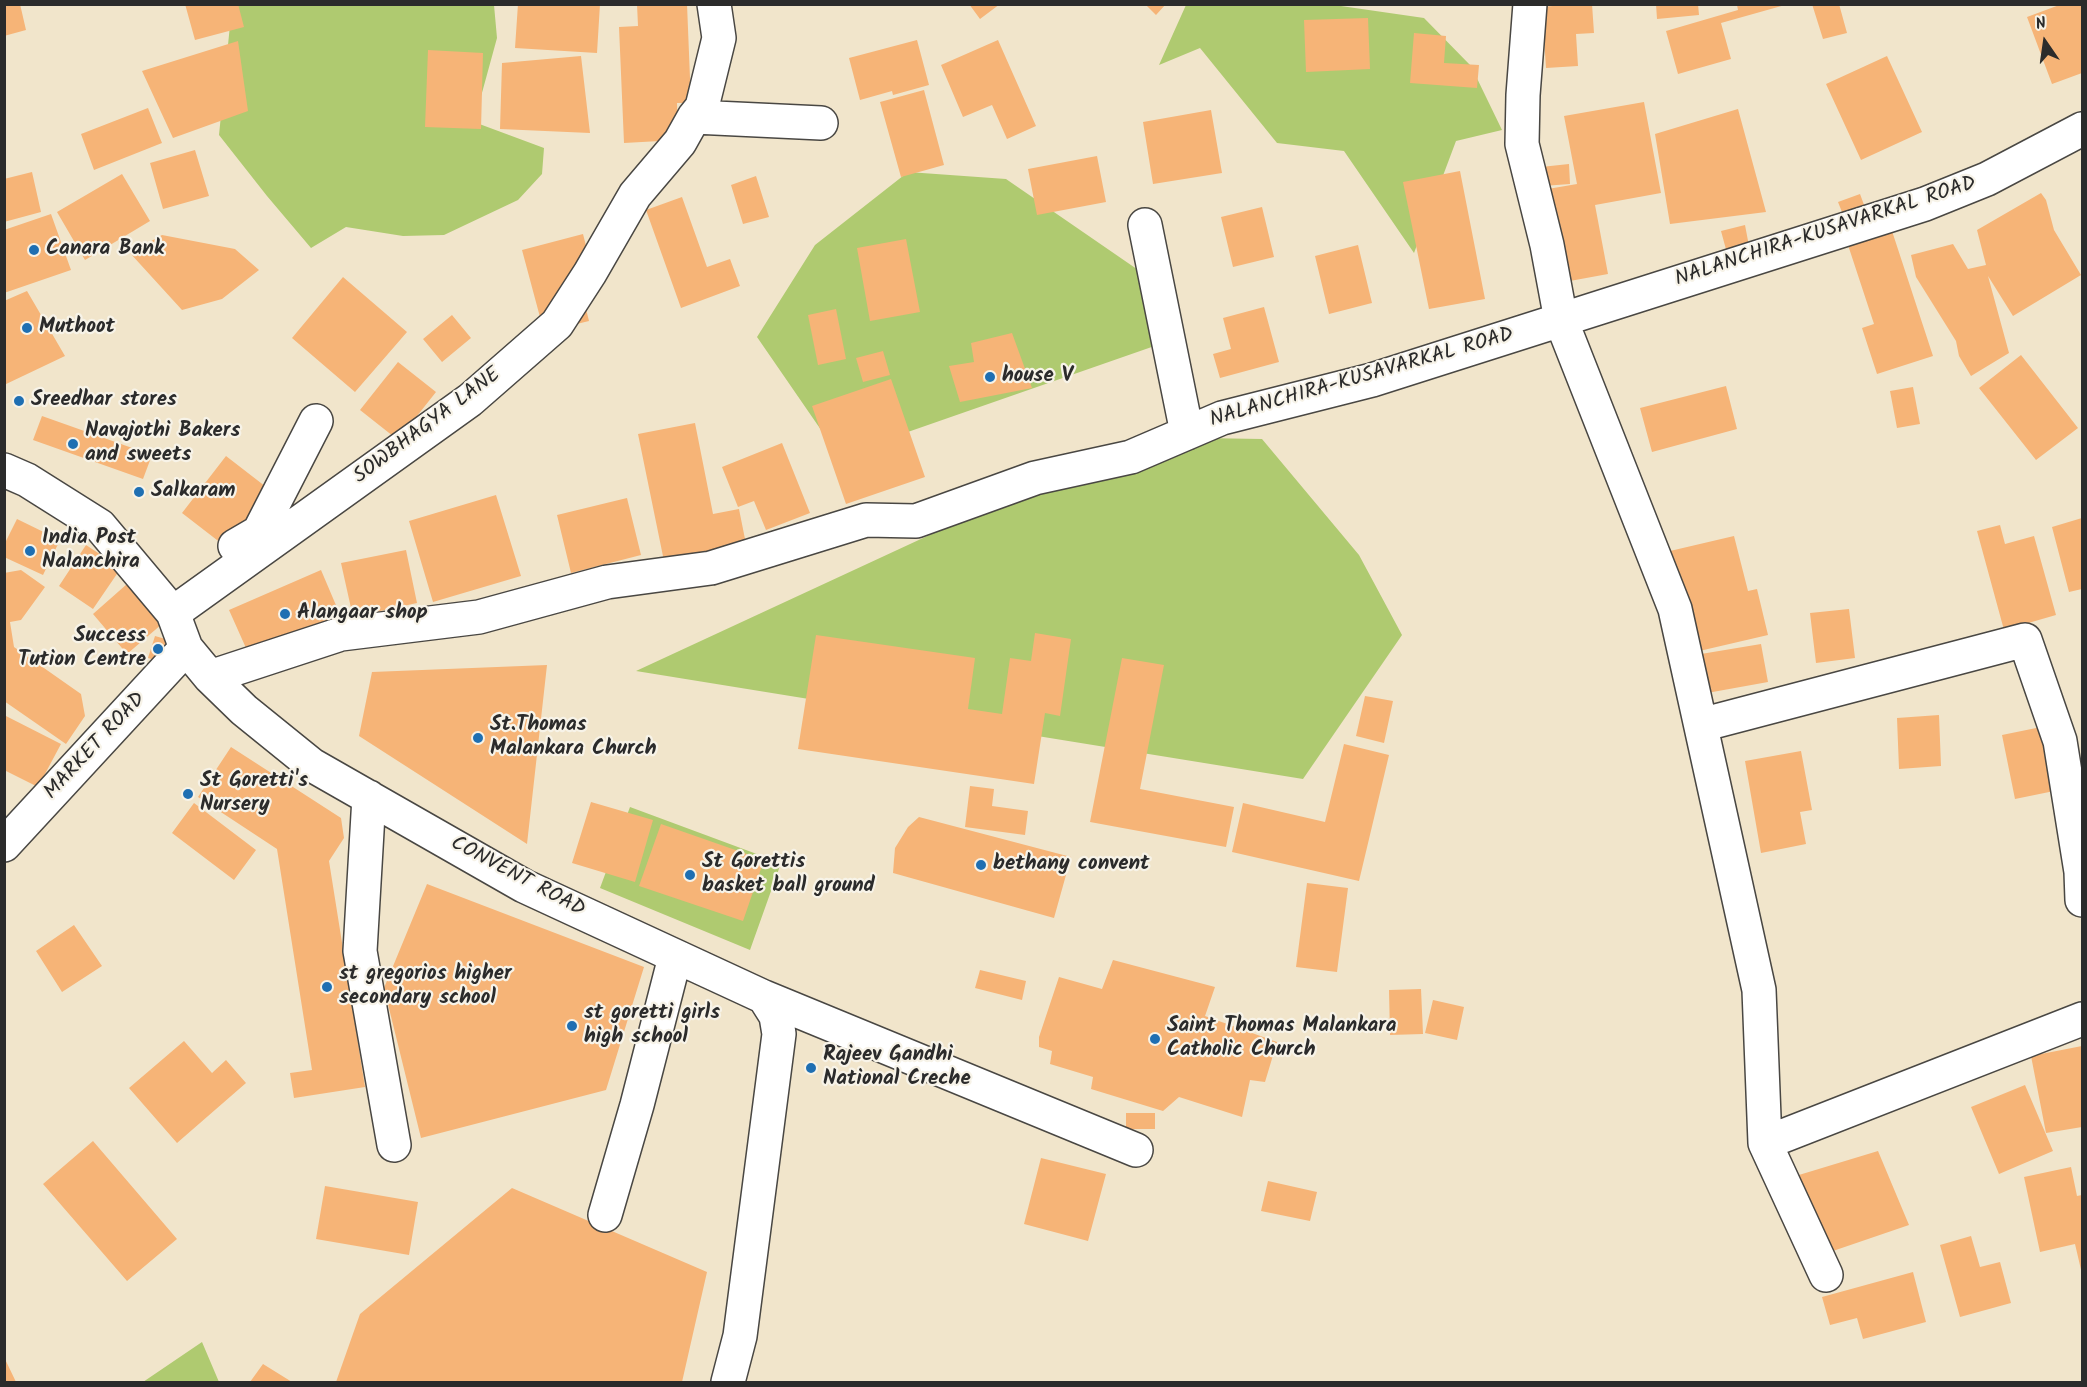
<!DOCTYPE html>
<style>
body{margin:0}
#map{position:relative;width:2087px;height:1387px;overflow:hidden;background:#f1e5cb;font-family:Kalam,sans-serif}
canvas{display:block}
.frame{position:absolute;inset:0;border:6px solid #2b2b2b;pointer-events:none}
.north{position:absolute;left:2015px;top:12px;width:60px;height:60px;-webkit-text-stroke:4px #f7f3e8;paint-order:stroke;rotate:347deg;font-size:16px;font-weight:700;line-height:24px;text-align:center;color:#2b2b2b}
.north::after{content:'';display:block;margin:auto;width:21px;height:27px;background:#2b2b2b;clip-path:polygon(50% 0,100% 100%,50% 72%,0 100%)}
</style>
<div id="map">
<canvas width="2087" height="1387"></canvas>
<div class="frame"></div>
<div class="north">N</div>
</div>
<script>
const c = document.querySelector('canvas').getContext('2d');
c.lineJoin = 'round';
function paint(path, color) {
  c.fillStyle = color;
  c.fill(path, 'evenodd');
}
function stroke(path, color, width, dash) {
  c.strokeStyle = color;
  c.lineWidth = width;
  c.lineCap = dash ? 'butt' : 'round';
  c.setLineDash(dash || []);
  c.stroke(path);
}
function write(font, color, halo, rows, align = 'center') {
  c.font = font + ' Kalam,sans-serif';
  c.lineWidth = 4.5;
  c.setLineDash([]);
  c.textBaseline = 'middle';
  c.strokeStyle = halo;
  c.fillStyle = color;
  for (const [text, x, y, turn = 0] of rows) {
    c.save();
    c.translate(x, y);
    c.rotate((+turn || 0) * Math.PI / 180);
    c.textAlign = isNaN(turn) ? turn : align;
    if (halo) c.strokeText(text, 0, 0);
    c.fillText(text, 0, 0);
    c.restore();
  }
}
paint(new Path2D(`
 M 232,5 L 494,5 L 497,38 L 474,122 L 544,148 L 542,174 L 518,200 L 444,235 L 403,236 L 346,227 L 311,248 L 267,196 L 219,135 Z
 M 1186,5 L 1334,5 L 1424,18 L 1471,66 L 1502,130 L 1456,141 L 1414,253 L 1344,151 L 1277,143 L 1200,48 L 1159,65 Z
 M 908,172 L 1006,179 L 1144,274 L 1166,342 L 839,456 L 757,337 L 815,245 Z
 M 1141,437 L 1262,439 L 1359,555 L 1402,635 L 1303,779 L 636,671 Z
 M 630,807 L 781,863 L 750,950 L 600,888 Z
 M 202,1342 L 219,1382 L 143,1382 Z`), '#afca70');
paint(new Path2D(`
 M 4,4 L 20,4 L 26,30 L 4,36 Z
 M 185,4 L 238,4 L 244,27 L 195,40 Z
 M 518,4 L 600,4 L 597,53 L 515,48 Z
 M 637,4 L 687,4 L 691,103 L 677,103 L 678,140 L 624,143 L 619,27 L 638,26 Z
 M 969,4 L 1000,4 L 980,19 Z
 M 1145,4 L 1166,4 L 1156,15 Z
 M 1574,4 L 1592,4 L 1594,33 L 1576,34 L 1578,66 L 1546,68 L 1542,7 Z
 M 1656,4 L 1698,4 L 1699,15 L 1657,19 Z
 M 1812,4 L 1839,4 L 1847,33 L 1823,39 Z
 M 2062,4 L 2082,4 L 2082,73 L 2052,84 L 2027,17 Z
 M 1737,5 L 1785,5 L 1721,23 L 1731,59 L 1678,74 L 1666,31 L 1738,10 Z
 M 1368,18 L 1370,69 L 1306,72 L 1304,20 Z
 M 1414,33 L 1446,36 L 1444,63 L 1479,65 L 1477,88 L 1410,83 Z
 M 917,40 L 929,85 L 893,95 L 892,91 L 860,100 L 849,58 Z
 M 998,40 L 1036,126 L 1007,139 L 992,105 L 963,117 L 941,65 Z
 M 238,41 L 248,111 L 173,138 L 142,71 Z
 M 428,50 L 483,53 L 481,129 L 425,127 Z
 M 581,56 L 590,133 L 500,129 L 502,63 Z
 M 1887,56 L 1922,132 L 1861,160 L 1826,84 Z
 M 924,90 L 944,165 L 901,177 L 880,102 Z
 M 1644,102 L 1661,193 L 1595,205 L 1608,274 L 1559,283 L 1542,190 L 1577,184 L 1564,116 Z
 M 148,108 L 162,143 L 94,170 L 81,134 Z
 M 1738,109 L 1766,212 L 1670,224 L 1655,134 Z
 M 1211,110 L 1222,173 L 1153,184 L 1143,122 Z
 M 195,150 L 209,196 L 163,209 L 150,163 Z
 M 1097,156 L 1106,202 L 1037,215 L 1028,169 Z
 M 1569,164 L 1570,184 L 1543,186 L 1541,167 Z
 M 1460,171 L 1485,299 L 1429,309 L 1403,182 Z
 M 32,172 L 41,212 L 4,222 L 4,179 Z
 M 122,174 L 150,221 L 85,260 L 57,212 Z
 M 756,176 L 769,217 L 743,224 L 731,185 Z
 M 2041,193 L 2046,200 L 2054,230 L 2081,275 L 2013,316 L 1988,276 L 2009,353 L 1971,376 L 1959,356 L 1956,341 L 1916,277 L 1911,255 L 1953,244 L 1968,269 L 1986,265 L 1977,230 Z
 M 1860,194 L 1867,213 L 1846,222 L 1838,202 Z
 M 682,197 L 707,267 L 730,259 L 740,286 L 681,308 L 646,210 Z
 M 1262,207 L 1274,257 L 1233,267 L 1221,217 Z
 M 51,214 L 71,270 L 4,293 L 4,230 Z
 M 1745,225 L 1749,246 L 1727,253 L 1721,231 Z
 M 1892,231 L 1933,356 L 1877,374 L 1862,328 L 1874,324 L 1848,245 Z
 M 583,234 L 597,289 L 582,293 L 589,321 L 544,332 L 522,250 Z
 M 162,235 L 235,249 L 259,270 L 222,299 L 182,310 L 130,253 Z
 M 906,239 L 920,312 L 870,321 L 857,248 Z
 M 1358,245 L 1372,303 L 1329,314 L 1315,256 Z
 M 343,277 L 407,332 L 355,392 L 292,338 Z
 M 27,291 L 65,356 L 4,385 L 4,301 Z
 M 1264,307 L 1279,362 L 1220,378 L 1213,354 L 1231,349 L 1223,318 Z
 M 836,309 L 846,359 L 818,365 L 808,315 Z
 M 452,315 L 471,338 L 442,362 L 423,339 Z
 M 1012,333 L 1032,388 L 960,402 L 949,366 L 974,362 L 971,343 Z
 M 883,351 L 890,375 L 863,382 L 856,358 Z
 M 2021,355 L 2078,428 L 2036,460 L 1979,388 Z
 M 398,362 L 436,392 L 398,440 L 360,410 Z
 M 891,379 L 925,477 L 846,504 L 812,406 Z
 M 1726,386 L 1737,429 L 1652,452 L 1640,408 Z
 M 1913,387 L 1920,424 L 1897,428 L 1890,391 Z
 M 42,416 L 152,455 L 143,479 L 33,440 Z
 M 695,423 L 713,514 L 739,509 L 747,549 L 665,566 L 638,434 Z
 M 782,443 L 810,513 L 766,530 L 754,501 L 738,507 L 722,467 Z
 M 226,456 L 270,490 L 226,547 L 182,513 Z
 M 496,495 L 521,576 L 433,602 L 409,521 Z
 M 627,498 L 641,555 L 571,573 L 557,515 Z
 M 2082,518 L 2082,589 L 2069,592 L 2052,527 Z
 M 17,519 L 60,540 L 43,575 L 4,557 L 4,545 Z
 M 2000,525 L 2005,544 L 2034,536 L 2056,615 L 2004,630 L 1977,531 Z
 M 1734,536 L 1748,591 L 1757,589 L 1768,635 L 1695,652 L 1670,551 Z
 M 86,545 L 121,568 L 93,609 L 59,586 Z
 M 406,550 L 417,603 L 353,617 L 341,563 Z
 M 21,570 L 45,587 L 21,620 L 10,622 L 14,647 L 81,694 L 85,716 L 66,744 L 4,701 L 4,573 Z
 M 321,570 L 341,617 L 250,657 L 229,610 Z
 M 127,584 L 162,624 L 127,654 L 93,614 Z
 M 1849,609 L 1855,658 L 1816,663 L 1810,613 Z
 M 1035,633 L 1071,639 L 1060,716 L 1045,713 L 1034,784 L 798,749 L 816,635 L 975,658 L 968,709 L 1002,714 L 1010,658 L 1031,661 Z
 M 155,636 L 169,640 L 162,662 L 148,658 Z
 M 1761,644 L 1768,682 L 1696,695 L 1689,656 Z
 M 1122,658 L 1164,665 L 1140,789 L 1234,807 L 1226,847 L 1090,822 Z
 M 547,665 L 527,844 L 359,736 L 372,672 Z
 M 1365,696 L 1393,701 L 1384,743 L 1356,736 Z
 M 4,715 L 61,744 L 38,787 L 4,770 Z
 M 1939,715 L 1941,766 L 1899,769 L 1897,718 Z
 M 2046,726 L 2059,790 L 2015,799 L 2002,735 Z
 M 1344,744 L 1389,755 L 1359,881 L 1232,852 L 1243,803 L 1325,822 Z
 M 231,747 L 341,818 L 344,838 L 329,861 L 365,1087 L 294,1098 L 290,1073 L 312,1070 L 277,849 L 198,797 Z
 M 1801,751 L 1812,810 L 1800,812 L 1806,844 L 1761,853 L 1745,761 Z
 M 970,786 L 994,789 L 992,806 L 1028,811 L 1025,835 L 965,827 Z
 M 591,802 L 653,820 L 635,882 L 572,863 Z
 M 194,803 L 256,850 L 234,880 L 172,833 Z
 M 919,817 L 1071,857 L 1054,918 L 893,873 L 895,848 L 908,827 Z
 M 661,824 L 764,860 L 743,921 L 639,886 Z
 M 1307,883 L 1348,888 L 1337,972 L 1296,967 Z
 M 427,884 L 644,967 L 606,1090 L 421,1138 L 384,988 Z
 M 74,925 L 102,966 L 62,992 L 36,951 Z
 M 1113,960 L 1215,987 L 1205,1016 L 1277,1042 L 1265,1082 L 1250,1080 L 1242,1117 L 1179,1097 L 1163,1111 L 1091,1089 L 1093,1077 L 1050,1064 L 1052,1051 L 1039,1047 L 1039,1037 L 1059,977 L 1102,989 Z
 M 980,970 L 1026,981 L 1022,1000 L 975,988 Z
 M 1421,989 L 1423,1034 L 1390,1035 L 1389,990 Z
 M 1433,1000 L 1464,1007 L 1457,1040 L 1425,1033 Z
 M 184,1041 L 212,1073 L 226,1060 L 246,1083 L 177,1143 L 129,1088 Z
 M 2082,1046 L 2082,1127 L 2046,1133 L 2031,1056 Z
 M 2025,1085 L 2053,1151 L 1999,1174 L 1971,1107 Z
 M 1126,1113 L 1155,1113 L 1155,1129 L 1126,1129 Z
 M 93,1141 L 177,1239 L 127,1281 L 43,1184 Z
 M 1878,1151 L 1909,1225 L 1830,1252 L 1789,1178 Z
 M 1041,1158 L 1106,1174 L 1088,1241 L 1024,1224 Z
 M 2071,1167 L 2077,1196 L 2082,1195 L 2082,1274 L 2075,1244 L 2040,1252 L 2024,1177 Z
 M 1268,1181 L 1317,1192 L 1310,1221 L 1261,1211 Z
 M 325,1186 L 418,1202 L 409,1255 L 316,1239 Z
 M 512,1188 L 707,1272 L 682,1382 L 336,1382 L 360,1314 Z
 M 1971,1236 L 1980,1267 L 2000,1262 L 2011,1303 L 1960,1317 L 1940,1245 Z
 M 1913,1272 L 1926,1322 L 1863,1339 L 1857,1318 L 1830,1325 L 1822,1297 Z
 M 4,1357 L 16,1382 L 4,1382 Z
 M 263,1364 L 292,1382 L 250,1382 Z`), '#f6b477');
const street = new Path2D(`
 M 1530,4 L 1523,95 L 1522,144 L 1547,245 L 1561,320 L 1675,609 L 1759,990 L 1765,1143 L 1826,1275
 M 694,117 L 821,123
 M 1145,225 L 1187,433
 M 4,470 L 27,480 L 100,526 L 173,613 L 186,648 L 210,677 L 244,710 L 312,765 L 524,886 L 764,997 L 776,1016 L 779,1034 L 740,1336 L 728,1382
 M 235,546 L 259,532 L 316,421
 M 173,613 L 470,400 L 557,324 L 590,273 L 635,195 L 680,142 L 694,117 L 702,107 L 719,38 L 714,4
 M 210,677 L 341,634 L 479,617 L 607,582 L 711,568 L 866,520 L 916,521 L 1035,478 L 1131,457 L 1222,418 L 1372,380 L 1925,204 L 1987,179 L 2082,129
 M 1701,725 L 2025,640 L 2060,741 L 2081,872 L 2082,900
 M 369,797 L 360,951 L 394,1145
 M 4,845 L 186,648
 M 764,997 L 1136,1150
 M 1765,1143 L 2082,1019
 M 605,1215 L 637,1105 L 675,957`);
stroke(street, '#494743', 36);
stroke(street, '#fff', 33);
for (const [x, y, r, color] of [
 [34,250,6,"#1f6fb2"],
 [27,328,6,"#1f6fb2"],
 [990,377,6,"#1f6fb2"],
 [19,401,6,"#1f6fb2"],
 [73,444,6,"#1f6fb2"],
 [139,492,6,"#1f6fb2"],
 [30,551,6,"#1f6fb2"],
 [285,614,6,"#1f6fb2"],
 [158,649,6,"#1f6fb2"],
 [478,738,6,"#1f6fb2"],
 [188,794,6,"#1f6fb2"],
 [981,865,6,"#1f6fb2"],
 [690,875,6,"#1f6fb2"],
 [327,987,6,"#1f6fb2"],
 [572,1026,6,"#1f6fb2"],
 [1155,1039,6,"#1f6fb2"],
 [811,1068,6,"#1f6fb2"]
]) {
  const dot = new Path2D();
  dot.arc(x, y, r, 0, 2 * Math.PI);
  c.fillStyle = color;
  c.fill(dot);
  stroke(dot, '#f7f3e8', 2);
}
write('21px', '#2b2b2b', '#f7f3e8', [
 ["NALANCHIRA-KUSAVARKAL ROAD",1826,233,-18],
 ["NALANCHIRA-KUSAVARKAL ROAD",1362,379,-16],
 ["SOWBHAGYA LANE",428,427,-37],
 ["MARKET ROAD",96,747,-47],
 ["CONVENT ROAD",517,878,28]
]);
write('bold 21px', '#2b2b2b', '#f7f3e8', [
 ["Canara Bank",46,250],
 ["Muthoot",39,328],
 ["house V",1002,377],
 ["Sreedhar stores",31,401],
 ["Navajothi Bakers",85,432],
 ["and sweets",85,456],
 ["Salkaram",151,492],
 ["India Post",42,539],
 ["Nalanchira",42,563],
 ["Alangaar shop",297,614],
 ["Success",146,637,"right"],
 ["Tution Centre",146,661,"right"],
 ["St.Thomas",490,726],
 ["Malankara Church",490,750],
 ["St Goretti's",200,782],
 ["Nursery",200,806],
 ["St Gorettis",702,863],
 ["basket ball ground",702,887],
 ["bethany convent",993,865],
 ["st gregorios higher",339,975],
 ["secondary school",339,999],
 ["st goretti girls",584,1014],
 ["high school",584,1038],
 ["Saint Thomas Malankara",1167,1027],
 ["Catholic Church",1167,1051],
 ["Rajeev Gandhi",823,1056],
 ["National Creche",823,1080]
], 'left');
</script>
